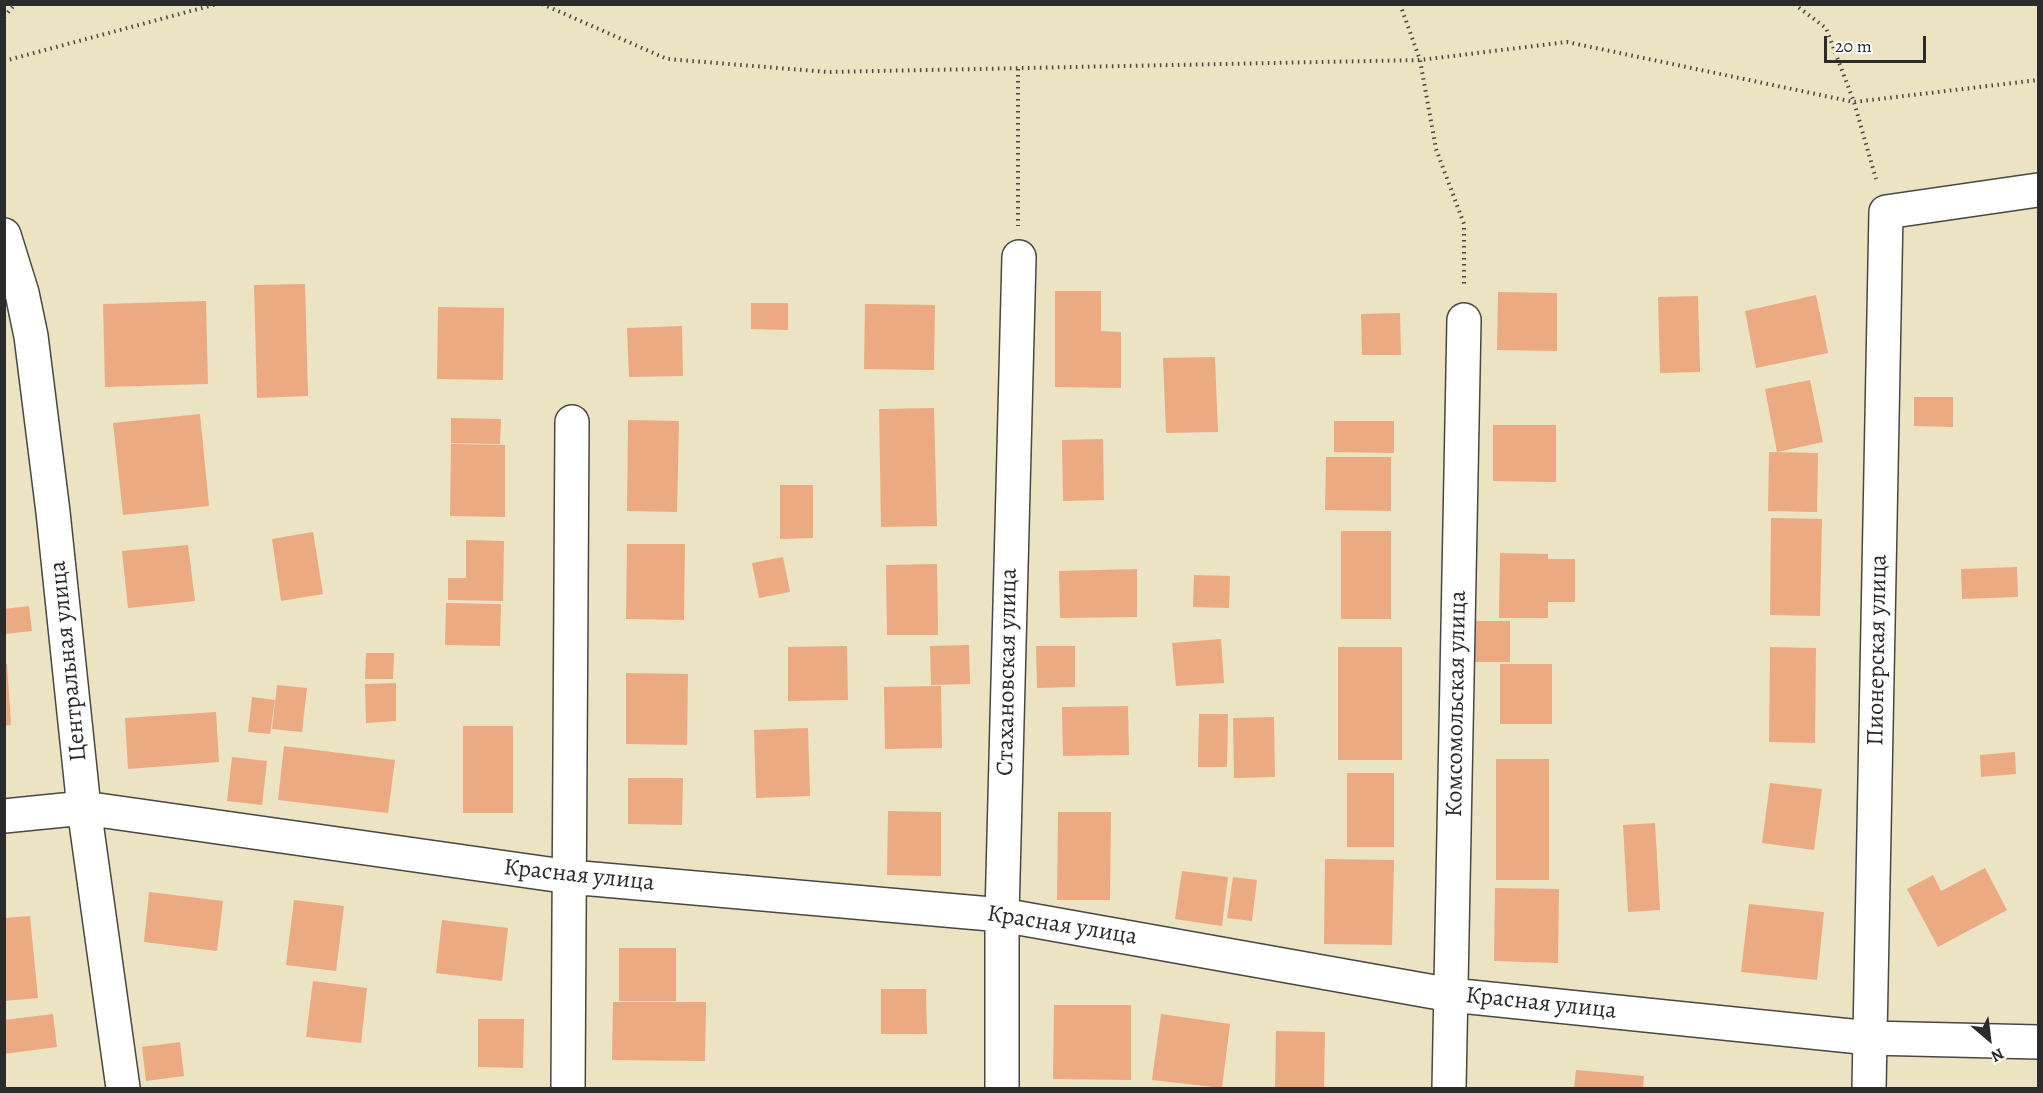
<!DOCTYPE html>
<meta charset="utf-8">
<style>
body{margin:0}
#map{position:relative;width:2043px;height:1093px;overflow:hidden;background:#ece3c3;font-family:Alegreya,serif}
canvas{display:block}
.frame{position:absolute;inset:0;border:6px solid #2b2b2b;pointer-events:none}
.north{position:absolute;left:1959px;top:1009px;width:60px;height:60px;-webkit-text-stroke:4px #fff;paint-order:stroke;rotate:152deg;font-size:16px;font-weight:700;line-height:24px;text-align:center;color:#2b2b2b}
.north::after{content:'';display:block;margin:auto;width:21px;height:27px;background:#2b2b2b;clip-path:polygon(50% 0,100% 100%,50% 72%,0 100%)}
.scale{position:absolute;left:1824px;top:36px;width:102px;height:27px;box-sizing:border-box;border:3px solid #2b2b2b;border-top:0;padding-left:8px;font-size:18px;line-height:21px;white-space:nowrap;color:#2b2b2b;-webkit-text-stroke:4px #fff;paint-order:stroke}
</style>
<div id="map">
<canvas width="2043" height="1093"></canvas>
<div class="frame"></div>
<div class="north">N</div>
<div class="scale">20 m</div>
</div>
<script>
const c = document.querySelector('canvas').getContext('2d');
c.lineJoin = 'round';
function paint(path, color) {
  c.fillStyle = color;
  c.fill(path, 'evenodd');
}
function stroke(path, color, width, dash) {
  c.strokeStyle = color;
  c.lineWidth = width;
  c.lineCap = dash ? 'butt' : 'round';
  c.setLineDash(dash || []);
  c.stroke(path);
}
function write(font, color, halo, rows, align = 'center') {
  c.font = font + ' Alegreya,serif';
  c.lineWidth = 6;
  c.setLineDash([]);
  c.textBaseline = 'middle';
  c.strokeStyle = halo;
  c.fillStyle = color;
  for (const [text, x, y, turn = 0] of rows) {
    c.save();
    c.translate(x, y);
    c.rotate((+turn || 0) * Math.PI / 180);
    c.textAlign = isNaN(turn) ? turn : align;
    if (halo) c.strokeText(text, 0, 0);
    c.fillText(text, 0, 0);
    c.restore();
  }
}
paint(new Path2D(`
 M 305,284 L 308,396 L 257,398 L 254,285 Z
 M 1055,291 L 1101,291 L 1101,331 L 1121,332 L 1121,388 L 1055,387 Z
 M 1498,292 L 1557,293 L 1557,351 L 1497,350 Z
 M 1816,295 L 1828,353 L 1756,368 L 1745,311 Z
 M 1698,296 L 1700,372 L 1660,373 L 1658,297 Z
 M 206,301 L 208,384 L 105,387 L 103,304 Z
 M 751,303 L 788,303 L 788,330 L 751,329 Z
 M 865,304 L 935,305 L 934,370 L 864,369 Z
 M 438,307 L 504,308 L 503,380 L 437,379 Z
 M 1400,313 L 1401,355 L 1362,355 L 1361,314 Z
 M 682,326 L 683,376 L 629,377 L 627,328 Z
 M 1215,357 L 1218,432 L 1166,433 L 1163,358 Z
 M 1810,380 L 1823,442 L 1777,452 L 1765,389 Z
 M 1914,397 L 1953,397 L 1953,427 L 1914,426 Z
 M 934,408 L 937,526 L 881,527 L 879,409 Z
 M 200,414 L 209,506 L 123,515 L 113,423 Z
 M 451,418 L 501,419 L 500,444 L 451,443 Z
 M 628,420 L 679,421 L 677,512 L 627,511 Z
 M 1334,421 L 1394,421 L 1394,453 L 1334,452 Z
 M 1493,425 L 1556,425 L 1556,482 L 1493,481 Z
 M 1103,439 L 1104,500 L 1063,501 L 1062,440 Z
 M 451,444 L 505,445 L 505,517 L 450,516 Z
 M 1769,452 L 1818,453 L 1817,512 L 1768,511 Z
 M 1326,457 L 1391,457 L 1391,511 L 1325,510 Z
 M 780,485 L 813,485 L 813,538 L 780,539 Z
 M 1771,518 L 1822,519 L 1820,616 L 1770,615 Z
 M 1341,531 L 1391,531 L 1391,619 L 1341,619 Z
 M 313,532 L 323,594 L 281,601 L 272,539 Z
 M 466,540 L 504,541 L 503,601 L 448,600 L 448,578 L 466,578 Z
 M 627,544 L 685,544 L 684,620 L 626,619 Z
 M 188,545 L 195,601 L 128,608 L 122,551 Z
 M 1500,553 L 1548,554 L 1548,559 L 1575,559 L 1575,602 L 1548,602 L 1548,618 L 1499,618 Z
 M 783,557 L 790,592 L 759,598 L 752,563 Z
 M 937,564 L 938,635 L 887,635 L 886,565 Z
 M 2017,567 L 2018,597 L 1962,599 L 1961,569 Z
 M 1137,569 L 1137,617 L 1060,618 L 1059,571 Z
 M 1194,575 L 1230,576 L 1229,608 L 1193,607 Z
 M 446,603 L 501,604 L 500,646 L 445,645 Z
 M 29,606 L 32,631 L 4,634 L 4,609 Z
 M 1475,621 L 1510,621 L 1510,662 L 1475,662 Z
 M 1221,639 L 1224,683 L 1176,686 L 1172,643 Z
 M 969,645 L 970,684 L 931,685 L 930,646 Z
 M 847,646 L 848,700 L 788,701 L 788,647 Z
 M 1036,646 L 1075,646 L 1075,687 L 1037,688 Z
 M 1338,647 L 1402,647 L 1402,760 L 1338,760 Z
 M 1770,647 L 1816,648 L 1815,743 L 1769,742 Z
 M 366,653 L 394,653 L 393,679 L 365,679 Z
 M 4,664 L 7,664 L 11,725 L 4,726 Z
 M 1500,664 L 1552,664 L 1552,724 L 1500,724 Z
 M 626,673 L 688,674 L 687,745 L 626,744 Z
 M 396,683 L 396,721 L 366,723 L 365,684 Z
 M 277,685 L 307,688 L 302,732 L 272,729 Z
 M 941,686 L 942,748 L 885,749 L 884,687 Z
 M 252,697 L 275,700 L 270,734 L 248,732 Z
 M 1128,706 L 1129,755 L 1063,756 L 1062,707 Z
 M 216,712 L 219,762 L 128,769 L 125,718 Z
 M 1199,714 L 1228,714 L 1227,767 L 1198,767 Z
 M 1274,717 L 1275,777 L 1234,778 L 1233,718 Z
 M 463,726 L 513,726 L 513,813 L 463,813 Z
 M 808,728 L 810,796 L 756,798 L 754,730 Z
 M 284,746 L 395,760 L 388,813 L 278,800 Z
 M 2015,752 L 2016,774 L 1981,777 L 1980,755 Z
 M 232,757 L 267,761 L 262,805 L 227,801 Z
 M 1496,759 L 1549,759 L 1549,880 L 1496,880 Z
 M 1347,773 L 1394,773 L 1394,847 L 1347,847 Z
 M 628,778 L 683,778 L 682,825 L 628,824 Z
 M 1770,783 L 1822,789 L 1814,850 L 1762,843 Z
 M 888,811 L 941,812 L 941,876 L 887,875 Z
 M 1058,812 L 1111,812 L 1110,900 L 1057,900 Z
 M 1655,823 L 1660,910 L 1628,912 L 1623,825 Z
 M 1325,859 L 1394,860 L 1392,945 L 1324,944 Z
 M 1985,868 L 2007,910 L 1938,947 L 1907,889 L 1933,875 L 1941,891 Z
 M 1182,871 L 1228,877 L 1222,926 L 1175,919 Z
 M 1233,877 L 1257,880 L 1252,921 L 1227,918 Z
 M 1495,888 L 1559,889 L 1558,963 L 1494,961 Z
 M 149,892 L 223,901 L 217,951 L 144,942 Z
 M 294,900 L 344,906 L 336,971 L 286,965 Z
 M 1749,904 L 1824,912 L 1817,980 L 1741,972 Z
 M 30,916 L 38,998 L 4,1001 L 4,918 Z
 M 442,920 L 508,928 L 502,981 L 436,973 Z
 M 619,948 L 676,948 L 676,1001 L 619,1001 Z
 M 313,981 L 367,988 L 361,1043 L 306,1037 Z
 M 881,989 L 926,989 L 927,1034 L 881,1034 Z
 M 613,1002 L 706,1002 L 705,1061 L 612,1060 Z
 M 1054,1005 L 1131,1005 L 1131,1080 L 1053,1079 Z
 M 53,1014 L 57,1047 L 4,1054 L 4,1020 Z
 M 1161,1014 L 1230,1024 L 1222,1088 L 1152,1080 Z
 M 478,1019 L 524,1019 L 523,1068 L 478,1067 Z
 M 1276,1031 L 1325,1032 L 1324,1088 L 1275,1088 Z
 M 180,1042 L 184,1076 L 146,1081 L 142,1047 Z
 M 1576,1070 L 1644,1076 L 1643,1088 L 1574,1088 Z`), '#ebaa82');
const minor = new Path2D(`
 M 4,235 L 22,293 L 31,336 L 53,512 L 84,808 L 123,1088
 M 4,816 L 84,808 L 570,877 L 1002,915 L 1451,995 L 1870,1038 L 2038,1042
 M 568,1088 L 572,422
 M 1002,1088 L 1002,915 L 1019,257
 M 1449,1088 L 1464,320
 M 1869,1088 L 1886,212 L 2038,190`);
stroke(minor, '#484742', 36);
stroke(new Path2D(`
 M 542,4 L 667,59 L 828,72 L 1420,60 L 1567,42 L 1854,102 L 2038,80
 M 1400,4 L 1420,60 L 1436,149 L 1464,224 L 1464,288
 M 1794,4 L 1826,28 L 1854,102 L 1876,179
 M 4,17 L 15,4
 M 4,61 L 217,4
 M 1018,69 L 1018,226`), '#484742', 4, [1.5, 4.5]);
stroke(minor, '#fff', 33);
write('24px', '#2b2b2b', '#fff', [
 ["Пионерская улица",1878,650,-89],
 ["Центральная улица",69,661,-96],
 ["Стахановская улица",1008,672,-89],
 ["Комсомольская улица",1457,704,-89],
 ["Красная улица",579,876,6],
 ["Красная улица",1062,926,9],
 ["Красная улица",1541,1004,6]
]);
</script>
